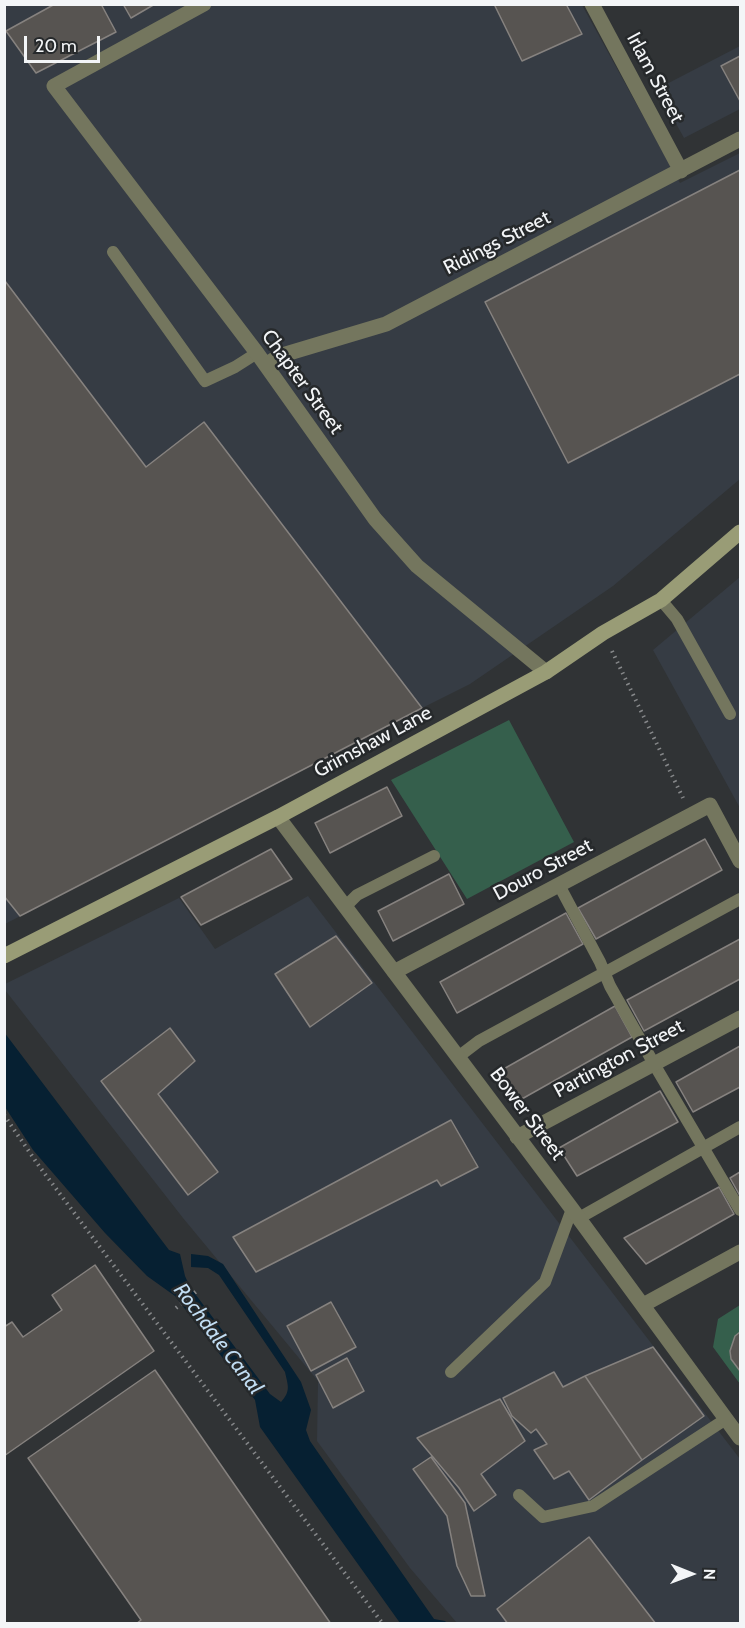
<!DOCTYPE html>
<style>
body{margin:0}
#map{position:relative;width:745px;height:1628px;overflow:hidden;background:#303335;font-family:Cabin,sans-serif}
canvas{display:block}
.frame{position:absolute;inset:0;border:6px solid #f3f5f7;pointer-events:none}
.north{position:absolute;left:661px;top:1544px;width:60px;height:60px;-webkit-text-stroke:4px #26292b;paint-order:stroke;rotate:91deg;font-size:16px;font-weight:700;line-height:24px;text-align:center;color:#f3f5f7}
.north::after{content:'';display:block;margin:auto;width:21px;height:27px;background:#f3f5f7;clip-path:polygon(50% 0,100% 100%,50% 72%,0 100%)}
.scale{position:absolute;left:24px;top:36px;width:76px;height:27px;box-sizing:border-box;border:3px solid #f3f5f7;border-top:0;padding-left:8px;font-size:18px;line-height:21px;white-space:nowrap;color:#f3f5f7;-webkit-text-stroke:4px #26292b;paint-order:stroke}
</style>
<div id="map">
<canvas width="745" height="1628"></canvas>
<div class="frame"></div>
<div class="north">N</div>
<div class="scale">20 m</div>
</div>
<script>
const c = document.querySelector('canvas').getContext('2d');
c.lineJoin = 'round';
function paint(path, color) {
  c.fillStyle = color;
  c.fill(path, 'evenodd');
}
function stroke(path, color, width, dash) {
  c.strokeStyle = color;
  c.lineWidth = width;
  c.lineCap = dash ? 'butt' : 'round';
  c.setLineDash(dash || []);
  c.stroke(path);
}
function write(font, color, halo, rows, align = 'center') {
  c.font = font + ' Cabin,sans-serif';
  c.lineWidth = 5;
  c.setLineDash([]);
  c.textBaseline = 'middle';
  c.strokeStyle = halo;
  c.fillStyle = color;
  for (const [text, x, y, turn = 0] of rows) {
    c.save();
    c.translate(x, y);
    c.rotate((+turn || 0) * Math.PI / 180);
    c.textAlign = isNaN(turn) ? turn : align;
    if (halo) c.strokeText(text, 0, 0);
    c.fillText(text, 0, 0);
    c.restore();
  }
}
paint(new Path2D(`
 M 5,5 L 582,5 L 680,183 L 740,153 L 740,479 L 613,586 L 470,684 L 422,708 L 5,924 Z
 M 740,46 L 740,109 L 684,138 L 657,89 Z
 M 740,577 L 740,808 L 653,650 Z
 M 308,896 L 740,1459 L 740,1623 L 457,1623 L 410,1568 L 317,1441 L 318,1381 L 183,1218 L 5,990 L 5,984 L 179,898 L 215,949 Z`), '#363c44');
paint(new Path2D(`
 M 509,720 L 574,842 L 467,899 L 391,780 Z
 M 740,1305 L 740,1384 L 713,1347 L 718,1319 Z`), '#355f4c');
paint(new Path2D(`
 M 4,1032 L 169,1250 L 180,1254 L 185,1276 L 190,1287 L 270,1394 L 281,1402 C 291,1391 288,1386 285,1372 L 219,1275 L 208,1268 L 191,1267 L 191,1254 L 208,1256 L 223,1264 L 301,1382 L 311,1410 L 306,1430 L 310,1441 L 434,1619 L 445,1621 L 447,1623 L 400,1623 L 260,1427 L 255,1400 L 175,1296 L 147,1276 L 105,1233 L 33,1150 L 5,1107 Z`), '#062032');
const building = new Path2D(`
 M 55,4 L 101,4 L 116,32 L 36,73 L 6,31 Z
 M 123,4 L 155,4 L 131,18 Z
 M 494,4 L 566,4 L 582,34 L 522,61 Z
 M 740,56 L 740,101 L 721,66 Z
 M 740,170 L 740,374 L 568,463 L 485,302 Z
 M 5,281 L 146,467 L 204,422 L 422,708 L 20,916 L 4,896 Z
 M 387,787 L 402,816 L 330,853 L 315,823 Z
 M 705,839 L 722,870 L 596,939 L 578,908 Z
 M 271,849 L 292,879 L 201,925 L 181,897 Z
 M 449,874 L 464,904 L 393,941 L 378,911 Z
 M 566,913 L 583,944 L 457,1013 L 440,982 Z
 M 336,936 L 372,983 L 310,1027 L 275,974 Z
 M 740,939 L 740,979 L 644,1031 L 627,1000 Z
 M 615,1006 L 632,1037 L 520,1100 L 500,1071 Z
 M 170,1028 L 195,1061 L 158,1094 L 218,1172 L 188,1195 L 101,1081 Z
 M 740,1046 L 740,1087 L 693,1112 L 676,1082 Z
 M 660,1091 L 678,1122 L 577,1176 L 559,1148 Z
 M 451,1120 L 478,1167 L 441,1186 L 437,1180 L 256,1272 L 233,1237 Z
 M 740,1172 L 740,1196 L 730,1178 Z
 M 719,1187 L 734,1214 L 646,1264 L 624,1238 Z
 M 95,1265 L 154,1351 L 4,1456 L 4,1327 L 12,1322 L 23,1337 L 62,1310 L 52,1295 Z
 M 331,1302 L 356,1347 L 311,1371 L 287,1326 Z
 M 740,1332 L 740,1371 L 731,1359 L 730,1351 L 735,1336 Z
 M 653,1347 L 704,1416 L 642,1460 L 585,1376 Z
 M 347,1358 L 364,1391 L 333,1408 L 316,1375 Z
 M 155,1370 L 331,1624 L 136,1624 L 141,1620 L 28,1458 Z
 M 554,1372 L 563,1387 L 585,1376 L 642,1460 L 589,1500 L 569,1471 L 554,1479 L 534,1450 L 547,1444 L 536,1429 L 531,1433 L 512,1416 L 503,1398 Z
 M 500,1399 L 525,1441 L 481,1474 L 496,1495 L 474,1511 L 459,1488 L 417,1438 Z
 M 431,1457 L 465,1503 L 485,1596 L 471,1596 L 457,1566 L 447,1516 L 413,1469 Z
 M 589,1537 L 656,1624 L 508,1624 L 497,1609 Z`);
paint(building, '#575451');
stroke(building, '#86827f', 1.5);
stroke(new Path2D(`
 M 612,651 L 683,798
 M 4,1115 L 39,1166 L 383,1624
 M 176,1308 L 198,1290`), '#86888a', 4, [1.5, 4.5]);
stroke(new Path2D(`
 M 113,252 L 205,381 L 235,367 L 257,353
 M 661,600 L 677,619 L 730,714
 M 559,885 L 600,962 L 610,986 L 654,1064 L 740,1210
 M 346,906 L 357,895 L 434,856
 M 458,1057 L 479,1041 L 740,899
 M 579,1218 L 740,1127
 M 451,1372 L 545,1282 L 572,1209
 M 519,1495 L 543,1517 L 593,1506 L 726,1419`), '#74765e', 12);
stroke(new Path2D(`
 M 204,4 L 54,86 L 257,353 L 375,519 L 417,566 L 546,672
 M 592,4 L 681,171
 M 266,365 L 279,356 L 386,324 L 740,139
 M 278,817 L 572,1209 L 740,1438
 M 394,972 L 710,805 L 740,861
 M 517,1137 L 740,1018
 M 643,1305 L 740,1252`), '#74765e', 15);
stroke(new Path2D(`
 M 4,956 L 278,817 L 546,672 L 603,633 L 661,600 L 740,532`), '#999c76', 15);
write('20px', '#f3f5f7', '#26292b', [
 ["Irlam Street",655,78,62],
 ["Ridings Street",497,243,-27],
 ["Chapter Street",302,382,54],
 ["Grimshaw Lane",373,742,-28],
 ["Douro Street",543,870,-28],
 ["Partington Street",619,1059,-28],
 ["Bower Street",527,1114,53]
]);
write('italic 21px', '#c1ddf3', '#26292b', [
 ["Rochdale Canal",218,1339,53]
]);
</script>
